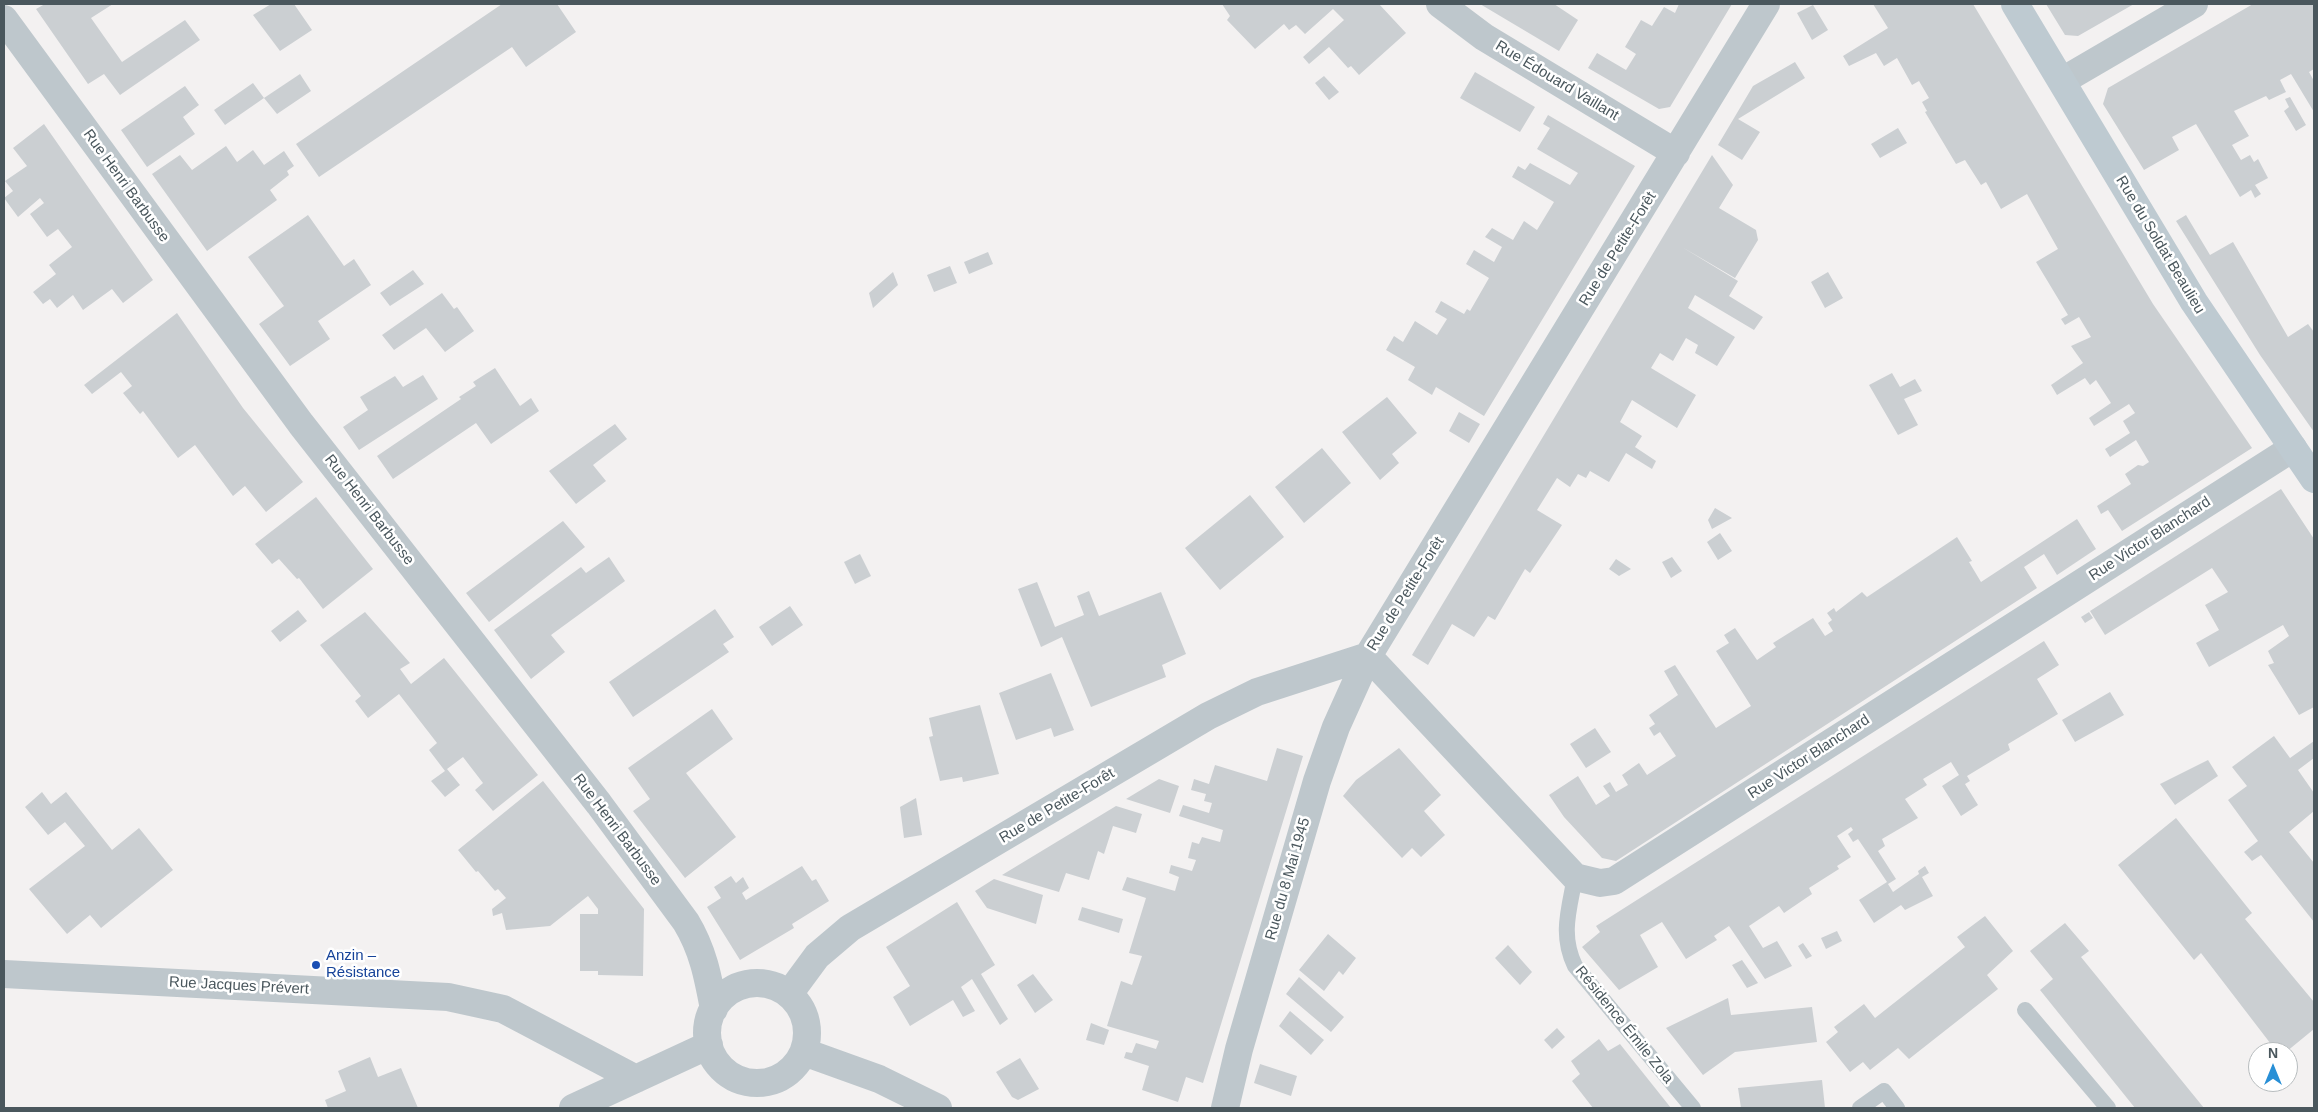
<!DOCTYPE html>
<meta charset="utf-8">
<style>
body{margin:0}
#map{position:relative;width:2318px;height:1112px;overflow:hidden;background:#f3f1f1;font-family:Arial,sans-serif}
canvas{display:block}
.frame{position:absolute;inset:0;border:5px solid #4a575d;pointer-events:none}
.north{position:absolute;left:2248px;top:1042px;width:50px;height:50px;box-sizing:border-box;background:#fff;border:1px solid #b7bcbe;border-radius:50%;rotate:0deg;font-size:14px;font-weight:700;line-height:20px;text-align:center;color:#4a575d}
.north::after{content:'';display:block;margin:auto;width:18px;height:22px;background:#288fd6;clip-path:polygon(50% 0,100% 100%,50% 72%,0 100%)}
</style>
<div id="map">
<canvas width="2318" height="1112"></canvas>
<div class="frame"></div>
<div class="north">N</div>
</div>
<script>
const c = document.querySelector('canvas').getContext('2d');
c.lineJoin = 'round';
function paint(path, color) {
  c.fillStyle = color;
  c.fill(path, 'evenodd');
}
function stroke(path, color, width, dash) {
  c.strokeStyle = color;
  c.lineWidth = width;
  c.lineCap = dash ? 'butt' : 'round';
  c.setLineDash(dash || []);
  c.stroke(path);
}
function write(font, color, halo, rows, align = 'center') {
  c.font = font + ' Arial,sans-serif';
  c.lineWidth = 5;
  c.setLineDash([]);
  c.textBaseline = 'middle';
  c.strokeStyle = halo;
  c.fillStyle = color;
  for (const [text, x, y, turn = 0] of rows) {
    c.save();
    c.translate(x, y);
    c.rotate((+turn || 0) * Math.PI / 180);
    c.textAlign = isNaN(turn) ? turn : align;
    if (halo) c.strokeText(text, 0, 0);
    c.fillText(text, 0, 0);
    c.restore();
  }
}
paint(new Path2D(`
 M 45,4 L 113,4 L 91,18 L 122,62 L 185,20 L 200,40 L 120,95 L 104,74 L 88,84 L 36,9 Z
 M 271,4 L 294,4 L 312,30 L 280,51 L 253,15 Z
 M 502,4 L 557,4 L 576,32 L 526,67 L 512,47 L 319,177 L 296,144 Z
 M 1222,4 L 1379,4 L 1406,33 L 1359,75 L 1351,66 L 1348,68 L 1329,47 L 1309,64 L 1303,57 L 1344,20 L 1333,9 L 1305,34 L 1296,25 L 1289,30 L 1284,24 L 1255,49 L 1227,20 L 1230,16 Z
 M 1480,4 L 1554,4 L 1578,20 L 1559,51 Z
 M 1679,4 L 1732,4 L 1670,107 L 1659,109 L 1588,68 L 1597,53 L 1626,70 L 1636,54 L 1625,47 L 1641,20 L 1652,26 L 1664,7 L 1675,13 Z
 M 1873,4 L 1973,4 L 2153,304 L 2252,448 L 2122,531 L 2108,510 L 2101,514 L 2097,506 L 2131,484 L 2125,474 L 2138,465 L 2143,466 L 2149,462 L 2136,440 L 2110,457 L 2105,449 L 2130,433 L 2123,421 L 2135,413 L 2129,404 L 2094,426 L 2089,418 L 2111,403 L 2096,380 L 2090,385 L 2085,378 L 2057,395 L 2051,385 L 2083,363 L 2071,346 L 2091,337 L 2079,317 L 2065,325 L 2061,319 L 2068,315 L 2036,262 L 2058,249 L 2027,194 L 2001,209 L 1986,182 L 1981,185 L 1965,160 L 1956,164 L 1925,112 L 1927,111 L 1922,102 L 1929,98 L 1919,81 L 1912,85 L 1897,58 L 1884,66 L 1876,53 L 1849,66 L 1843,56 L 1888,28 Z
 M 2046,4 L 2134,4 L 2078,36 L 2065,35 Z
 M 2253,4 L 2314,4 L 2314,69 L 2309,72 L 2314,81 L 2314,112 L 2291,74 L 2280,80 L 2286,92 L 2269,100 L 2266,96 L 2234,111 L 2249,136 L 2232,145 L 2241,160 L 2250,155 L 2254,162 L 2258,159 L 2268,178 L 2255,185 L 2261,194 L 2255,198 L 2251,190 L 2240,197 L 2196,124 L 2172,137 L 2179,150 L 2144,170 L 2103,104 L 2108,88 Z
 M 1813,5 L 1828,30 L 1812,40 L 1797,13 Z
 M 1795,62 L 1805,78 L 1738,119 L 1760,132 L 1742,160 L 1718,145 L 1753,86 Z
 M 1475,72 L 1535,107 L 1520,132 L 1460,98 Z
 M 300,74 L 311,91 L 277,114 L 264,98 L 225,125 L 214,110 L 253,83 L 264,98 Z
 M 1324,76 L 1339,92 L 1329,100 L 1315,83 Z
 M 185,86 L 199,105 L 183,117 L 195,134 L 147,167 L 121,130 Z
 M 2290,97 L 2306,125 L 2296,131 L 2284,111 L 2289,107 L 2285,99 Z
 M 1548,115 L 1635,166 L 1484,416 L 1436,387 L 1432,395 L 1408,380 L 1415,367 L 1386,350 L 1394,336 L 1403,342 L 1415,321 L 1437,335 L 1447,319 L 1435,312 L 1441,301 L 1464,314 L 1467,309 L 1470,311 L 1489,278 L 1466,264 L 1474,250 L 1494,262 L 1502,247 L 1485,237 L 1492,228 L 1513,240 L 1524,221 L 1537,230 L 1554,202 L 1512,177 L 1518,166 L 1525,170 L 1530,163 L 1570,185 L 1578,173 L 1537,149 L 1550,128 L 1543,124 Z
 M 44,124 L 153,280 L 123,303 L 112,289 L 83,310 L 73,295 L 57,308 L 50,299 L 43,304 L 33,292 L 56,274 L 49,265 L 72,247 L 58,229 L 47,237 L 30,214 L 44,203 L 40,198 L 18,217 L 4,198 L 13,191 L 5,181 L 27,166 L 13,148 Z
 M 1898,128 L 1907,143 L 1880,158 L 1871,144 Z
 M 226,146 L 237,162 L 253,150 L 264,165 L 284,151 L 294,166 L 287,171 L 289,175 L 270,190 L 277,200 L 207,251 L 152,174 L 180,155 L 192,170 Z
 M 1712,155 L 1733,185 L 1719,208 L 1756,230 L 1758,240 L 1735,278 L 1682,247 L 1738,281 L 1729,296 L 1763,317 L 1754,330 L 1695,295 L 1688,308 L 1735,337 L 1717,366 L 1695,353 L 1698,345 L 1686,338 L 1673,361 L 1660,353 L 1651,368 L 1696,395 L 1677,428 L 1632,400 L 1620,422 L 1642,436 L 1635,447 L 1656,461 L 1652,469 L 1626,453 L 1609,482 L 1590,471 L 1586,478 L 1578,474 L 1570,487 L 1557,478 L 1537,510 L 1562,525 L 1530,573 L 1525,569 L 1495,620 L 1488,616 L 1474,637 L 1452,624 L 1428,665 L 1412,655 Z
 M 308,215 L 344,266 L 354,259 L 371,285 L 318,321 L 330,339 L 290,366 L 259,324 L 284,306 L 248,257 Z
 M 2186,215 L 2210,255 L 2233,242 L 2288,337 L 2308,324 L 2314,332 L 2314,432 L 2260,355 L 2176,221 Z
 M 988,252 L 993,264 L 969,274 L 964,262 Z
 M 950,266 L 957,283 L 934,292 L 927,275 Z
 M 413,270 L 424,284 L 390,306 L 380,293 Z
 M 893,272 L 898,285 L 873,308 L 869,293 Z
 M 1828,272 L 1843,298 L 1825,308 L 1811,282 Z
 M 442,293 L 454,309 L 457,307 L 474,331 L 445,352 L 426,328 L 394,350 L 382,335 Z
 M 177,313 L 243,408 L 303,482 L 266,512 L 245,486 L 233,496 L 195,445 L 178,458 L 143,411 L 140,414 L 123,393 L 132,386 L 121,372 L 92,394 L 84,385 Z
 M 495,368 L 520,406 L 531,398 L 539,411 L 491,444 L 476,423 L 393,479 L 377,456 L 461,399 L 459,397 L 476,386 L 473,382 Z
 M 1892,373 L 1900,387 L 1915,379 L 1922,391 L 1904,399 L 1918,425 L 1898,435 L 1869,385 Z
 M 423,375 L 438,399 L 359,450 L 343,427 L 368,410 L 360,397 L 395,376 L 403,387 Z
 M 1387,397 L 1417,433 L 1392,454 L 1399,463 L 1380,480 L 1342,432 Z
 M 1459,412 L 1480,424 L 1469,443 L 1449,431 Z
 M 615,424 L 627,439 L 593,465 L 606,481 L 576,504 L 549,471 Z
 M 1322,448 L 1351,483 L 1304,523 L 1275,487 Z
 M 2281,489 L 2314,539 L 2314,707 L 2299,715 L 2268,665 L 2274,663 L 2268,651 L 2289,636 L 2283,625 L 2209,667 L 2196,643 L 2219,630 L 2205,605 L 2228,592 L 2212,568 L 2105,635 L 2090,611 Z
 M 1250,495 L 1284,537 L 1220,590 L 1185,548 Z
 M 316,497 L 373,569 L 323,609 L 299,578 L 297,579 L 279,559 L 272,564 L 255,544 Z
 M 1715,508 L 1732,518 L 1712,529 L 1708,520 Z
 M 2077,519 L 2096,549 L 2057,575 L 2044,554 L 2024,567 L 2037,588 L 1616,861 L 1602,858 L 1564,817 L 1549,795 L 1578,776 L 1596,805 L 1610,796 L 1603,786 L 1610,782 L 1616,792 L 1628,785 L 1622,775 L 1639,763 L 1647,775 L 1676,756 L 1660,732 L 1654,736 L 1649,728 L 1655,724 L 1649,715 L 1678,695 L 1664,671 L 1675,665 L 1716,728 L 1751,706 L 1716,651 L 1729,643 L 1724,635 L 1735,628 L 1757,660 L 1776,647 L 1773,643 L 1813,618 L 1825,636 L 1833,631 L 1828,623 L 1832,620 L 1827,613 L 1834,608 L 1836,612 L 1862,592 L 1867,597 L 1957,537 L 1972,561 L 1969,562 L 1981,582 Z
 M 563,521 L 585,547 L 489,622 L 466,593 Z
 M 1720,533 L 1732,551 L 1718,560 L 1707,542 Z
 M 860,554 L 871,576 L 855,584 L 844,562 Z
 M 609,557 L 625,581 L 551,635 L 565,652 L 531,679 L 494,630 L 581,567 L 586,573 Z
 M 1672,557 L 1682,571 L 1671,578 L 1662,562 Z
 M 1616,559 L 1631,569 L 1619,576 L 1609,569 Z
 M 1037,582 L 1055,627 L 1084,615 L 1077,596 L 1089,591 L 1099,616 L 1161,592 L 1186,654 L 1162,665 L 1166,677 L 1091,707 L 1062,637 L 1041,647 L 1018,589 Z
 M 790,606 L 803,625 L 772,646 L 759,627 Z
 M 715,609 L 734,637 L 723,644 L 729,652 L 633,717 L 609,682 Z
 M 298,610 L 307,621 L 280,642 L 271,631 Z
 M 365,612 L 410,663 L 400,669 L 411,684 L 444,658 L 538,775 L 493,811 L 475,790 L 483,783 L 463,757 L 447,769 L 460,785 L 445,797 L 431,781 L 445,771 L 429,750 L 437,743 L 399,694 L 368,718 L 355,701 L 361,696 L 320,645 Z
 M 2089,612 L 2093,618 L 2085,623 L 2081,617 Z
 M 2044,641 L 2059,665 L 2037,679 L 2058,714 L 2008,744 L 2010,750 L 1967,776 L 1970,781 L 1965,784 L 1978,805 L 1961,816 L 1942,786 L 1959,775 L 1951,762 L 1923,779 L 1927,785 L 1905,799 L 1918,818 L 1882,839 L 1885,846 L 1878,851 L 1896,879 L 1888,884 L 1893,892 L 1919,874 L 1918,871 L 1925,866 L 1929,873 L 1922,877 L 1933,896 L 1905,910 L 1901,905 L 1874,923 L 1859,900 L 1887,882 L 1858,839 L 1853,842 L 1848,834 L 1853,830 L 1851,827 L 1837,836 L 1851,857 L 1837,866 L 1839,869 L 1809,888 L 1812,894 L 1784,913 L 1779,906 L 1749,926 L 1763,948 L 1777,941 L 1792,966 L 1765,979 L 1729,926 L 1714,936 L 1717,940 L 1686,959 L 1662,922 L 1640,935 L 1658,967 L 1619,990 L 1582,947 L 1600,932 L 1596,926 Z
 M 1051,673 L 1074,730 L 1054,737 L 1051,728 L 1016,740 L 999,693 Z
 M 2110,692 L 2124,715 L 2075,742 L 2062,720 Z
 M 980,705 L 999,774 L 963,782 L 962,777 L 940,781 L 929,737 L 933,736 L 929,718 Z
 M 712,709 L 733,739 L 686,773 L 736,837 L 685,878 L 633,811 L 650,799 L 628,768 Z
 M 1595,728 L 1611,752 L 1586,768 L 1570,744 Z
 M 2274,736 L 2290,758 L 2314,741 L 2314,758 L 2298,770 L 2314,793 L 2314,811 L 2289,832 L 2314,863 L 2314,922 L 2261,855 L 2252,861 L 2244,852 L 2258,841 L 2228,800 L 2247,786 L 2232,767 Z
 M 1277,748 L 1303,756 L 1203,1083 L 1186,1077 L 1178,1102 L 1142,1090 L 1149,1066 L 1124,1058 L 1126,1052 L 1132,1053 L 1136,1043 L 1156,1049 L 1159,1041 L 1107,1026 L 1121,981 L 1132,985 L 1142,956 L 1129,953 L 1146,898 L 1122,890 L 1127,877 L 1175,891 L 1179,877 L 1169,873 L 1171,865 L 1192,871 L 1196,860 L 1188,858 L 1192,842 L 1199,844 L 1202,837 L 1220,842 L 1223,830 L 1179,816 L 1183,805 L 1209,813 L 1212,803 L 1204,801 L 1206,794 L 1191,790 L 1194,779 L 1209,784 L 1215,765 L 1267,781 Z
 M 1399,748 L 1441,795 L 1424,811 L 1445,835 L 1421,857 L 1412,848 L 1402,858 L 1343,796 L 1356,780 Z
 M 2208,760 L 2218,776 L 2175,805 L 2160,784 Z
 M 1159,779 L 1179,786 L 1170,813 L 1126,799 Z
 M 543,781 L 644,909 L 643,976 L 598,975 L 598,971 L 580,971 L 580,914 L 598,914 L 598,909 L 588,896 L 550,926 L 506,930 L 502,913 L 493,916 L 492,909 L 506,898 L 498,889 L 495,891 L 478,871 L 476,872 L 458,850 Z
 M 42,792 L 51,804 L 66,792 L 112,850 L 139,828 L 173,870 L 101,928 L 90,915 L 67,934 L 29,889 L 85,846 L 65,822 L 48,835 L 25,807 Z
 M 916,798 L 922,835 L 904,838 L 900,807 Z
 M 1116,806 L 1142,814 L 1136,833 L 1113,826 L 1104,854 L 1098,851 L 1089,880 L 1066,873 L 1059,892 L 1002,875 Z
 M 2176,818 L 2252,913 L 2245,919 L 2314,1002 L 2314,1029 L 2286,1052 L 2277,1052 L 2201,953 L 2194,960 L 2118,865 Z
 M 802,866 L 812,881 L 816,879 L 829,901 L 792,924 L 794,928 L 740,960 L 707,907 L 721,898 L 714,887 L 731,876 L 736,883 L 743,877 L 749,888 L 742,893 L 746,900 Z
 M 994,879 L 1043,895 L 1036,924 L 987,908 L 975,891 Z
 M 957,902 L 995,965 L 981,974 L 1008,1019 L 1000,1025 L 972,979 L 961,987 L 975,1011 L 963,1017 L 953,1000 L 910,1026 L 893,997 L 910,986 L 886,947 Z
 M 1082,907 L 1123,919 L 1119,933 L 1078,920 Z
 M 1985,916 L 2013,951 L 1987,975 L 1998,989 L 1909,1059 L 1898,1048 L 1870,1070 L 1863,1062 L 1850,1072 L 1826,1042 L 1838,1032 L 1834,1027 L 1864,1004 L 1875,1018 L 1965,947 L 1957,937 Z
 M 2065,923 L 2089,951 L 2081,957 L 2204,1108 L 2135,1108 L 2040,990 L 2053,979 L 2030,951 Z
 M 1837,931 L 1842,941 L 1826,949 L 1821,938 Z
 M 1328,934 L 1356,958 L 1343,975 L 1339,971 L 1324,991 L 1299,970 Z
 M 1803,943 L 1812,956 L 1806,959 L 1798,946 Z
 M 1508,945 L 1532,972 L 1520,985 L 1495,958 Z
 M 1742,960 L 1758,983 L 1747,988 L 1732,965 Z
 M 1033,974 L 1053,1000 L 1035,1013 L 1017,985 Z
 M 1299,977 L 1344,1017 L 1331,1032 L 1286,994 Z
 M 1728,998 L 1731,1015 L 1812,1007 L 1817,1042 L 1735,1052 L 1703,1075 L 1666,1028 Z
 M 1290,1011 L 1324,1040 L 1311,1055 L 1279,1026 Z
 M 1091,1023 L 1109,1030 L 1104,1045 L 1086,1040 Z
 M 1557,1028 L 1565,1037 L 1552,1049 L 1544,1040 Z
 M 1599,1039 L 1608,1051 L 1620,1044 L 1671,1108 L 1593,1108 L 1572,1081 L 1580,1074 L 1571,1061 Z
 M 370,1057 L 378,1077 L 401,1068 L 418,1108 L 328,1108 L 325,1100 L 346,1091 L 338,1071 Z
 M 1020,1058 L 1039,1089 L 1018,1100 L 1012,1097 L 996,1072 Z
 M 1260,1064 L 1297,1076 L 1291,1096 L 1254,1083 Z
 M 1822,1080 L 1825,1108 L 1741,1108 L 1738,1088 Z`), '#cbcfd2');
stroke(new Path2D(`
 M 1575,877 C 1569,910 1560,935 1575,966 L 1693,1108
 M 2025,1010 L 2108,1108
 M 1860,1108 L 1884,1091 L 1897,1108`), '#bec7cc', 16);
stroke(new Path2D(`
 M 1440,4 L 1484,37 L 1676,153
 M 4,19 L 301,424 L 599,804 L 686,922 C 703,950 708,977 714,1009
 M 2062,81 L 2194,4
 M 1368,656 L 1575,877 L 1600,883 L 1614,881 L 2293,448
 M 4,974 L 448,997 L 503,1009 L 636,1079
 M707 1033a50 50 0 1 1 100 0a50 50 0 1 1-100 0Z
 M 789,994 L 817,956 L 850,928 L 1208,716 L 1257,692 L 1368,656
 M 804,1052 L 879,1079 L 938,1108
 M 573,1108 L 709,1045
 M 1225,1108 L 1239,1049 L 1317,781 L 1336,727 L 1368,656 L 1766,4`), '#bec7cc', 28);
stroke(new Path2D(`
 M 2015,4 L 2194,302 L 2314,479`), '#becad1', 28);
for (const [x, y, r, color] of [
 [316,965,5,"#1a4fb4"]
]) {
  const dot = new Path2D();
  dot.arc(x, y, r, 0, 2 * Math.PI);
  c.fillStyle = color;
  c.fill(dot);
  stroke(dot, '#fff', 2);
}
write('15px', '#4a575d', '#fff', [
 ["Rue Édouard Vaillant",1557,81,31],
 ["Rue Henri Barbusse",126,186,54],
 ["Rue du Soldat Beaulieu",2160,245,59],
 ["Rue de Petite-Forêt",1618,249,-58],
 ["Rue Henri Barbusse",369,510,52],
 ["Rue Victor Blanchard",2150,539,-33],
 ["Rue de Petite-Forêt",1406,594,-58],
 ["Rue Victor Blanchard",1809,757,-33],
 ["Rue de Petite-Forêt",1057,806,-31],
 ["Rue Henri Barbusse",617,830,53],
 ["Rue du 8 Mai 1945",1288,879,-74],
 ["Rue Jacques Prévert",239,986,3],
 ["Résidence Émile Zola",1624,1025,51]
]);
write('15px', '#164399', '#fff', [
 ["Anzin –",326,956],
 ["Résistance",326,973]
], 'left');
</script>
